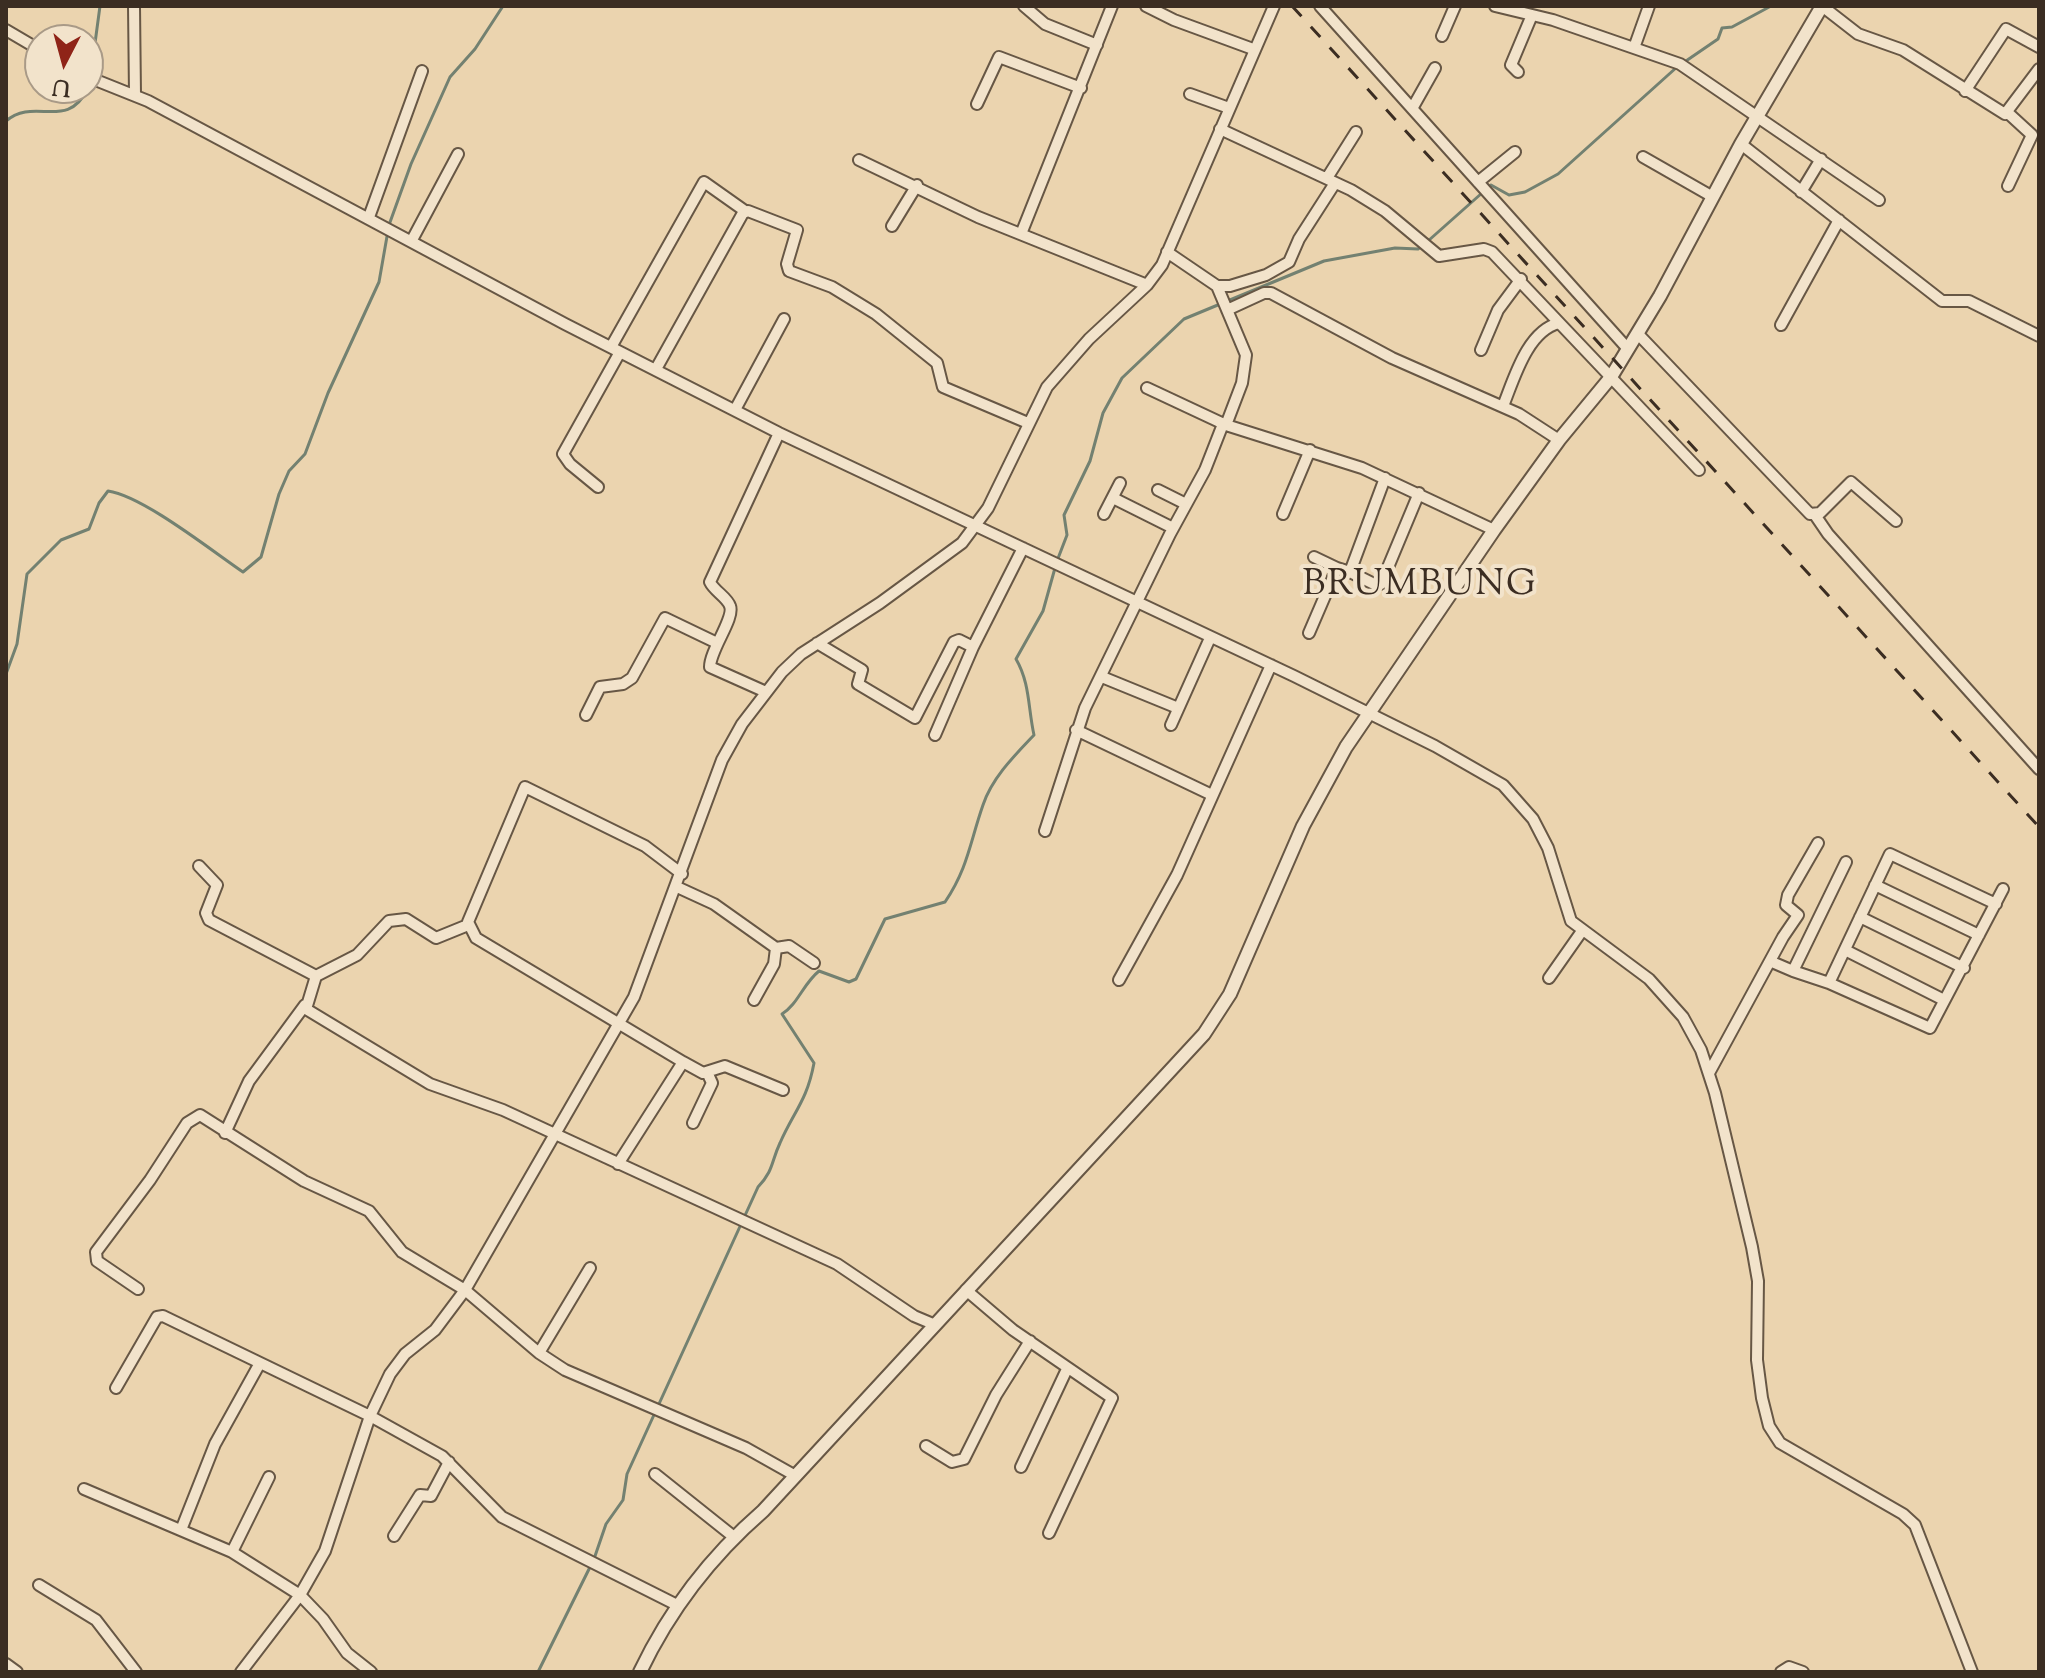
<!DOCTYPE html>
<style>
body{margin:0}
#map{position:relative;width:2045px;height:1678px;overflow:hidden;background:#ebd4af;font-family:"Sorts Mill Goudy",serif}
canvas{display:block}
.frame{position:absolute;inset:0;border:8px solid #3b2d22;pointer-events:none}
.north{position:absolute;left:24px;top:24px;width:80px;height:80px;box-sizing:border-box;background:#f2e3cb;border:2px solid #a99a87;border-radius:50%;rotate:186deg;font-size:22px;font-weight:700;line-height:32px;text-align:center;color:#3b2d22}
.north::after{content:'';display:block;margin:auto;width:28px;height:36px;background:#8f2418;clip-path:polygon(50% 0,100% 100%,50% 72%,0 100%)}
</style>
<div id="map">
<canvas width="2045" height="1678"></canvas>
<div class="frame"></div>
<div class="north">U</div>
</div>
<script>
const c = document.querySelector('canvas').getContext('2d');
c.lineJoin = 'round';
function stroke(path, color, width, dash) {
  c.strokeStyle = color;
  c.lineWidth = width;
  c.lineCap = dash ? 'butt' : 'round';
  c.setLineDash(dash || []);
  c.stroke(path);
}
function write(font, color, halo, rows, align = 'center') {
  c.font = font + ' "Sorts Mill Goudy",serif';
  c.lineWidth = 8;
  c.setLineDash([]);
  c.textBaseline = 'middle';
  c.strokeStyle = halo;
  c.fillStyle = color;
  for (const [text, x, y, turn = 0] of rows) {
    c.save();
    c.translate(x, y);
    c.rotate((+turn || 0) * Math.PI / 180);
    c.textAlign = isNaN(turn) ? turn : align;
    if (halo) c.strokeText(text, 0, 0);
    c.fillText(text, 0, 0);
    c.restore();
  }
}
stroke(new Path2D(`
 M 1683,63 L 1718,39 L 1722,28 L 1732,27 L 1771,6
 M 91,73 L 100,6
 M 6,121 C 35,96 67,132 88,88
 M 1487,188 L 1491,185 L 1509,195 L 1525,192 L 1558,174 L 1677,67
 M 1428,241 L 1482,193
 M 1057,561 L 1067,535 L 1064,515 L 1090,461 L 1103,413 L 1122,378 L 1184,319 L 1324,261 L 1395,248 L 1418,249 L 1422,246
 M 6,674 L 17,644 L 27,574 L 61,540 L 89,529 L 99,503 L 108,491 C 143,496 212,551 243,572 L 261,557 L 279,494 L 289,471 L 305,454 L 328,393 L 379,282 L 389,225 L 411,164 L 450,77 L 475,49 L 503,6
 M 538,1672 L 594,1559 L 606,1524 L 623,1500 L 627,1474 L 758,1187 C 774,1170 771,1162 780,1143 C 794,1111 807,1101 814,1063 L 782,1014 C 798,1004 803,984 819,971 L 849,982 L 856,979 L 885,919 L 945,902 C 968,868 970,842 983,805 C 992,778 1014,756 1034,735 C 1028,708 1030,683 1016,659 L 1043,611 L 1055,568`), '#738171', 3);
const minor = new Path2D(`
 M 134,6 L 135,95
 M 1024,6 L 1045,24 L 1097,45
 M 1146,6 L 1174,20 L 1253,49
 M 1320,6 L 1628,349
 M 1495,6 L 1553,20 L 1680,64 L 1879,200
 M 1822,6 L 1858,34 L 1903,50 L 2005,114 L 2039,69
 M 6,30 L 40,50
 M 1442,36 L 1455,6
 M 1634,48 L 1649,6
 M 1518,72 L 1511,65 L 1532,15
 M 88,77 L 148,101 L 565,324 L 779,433 L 1294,676 L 1435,746 L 1503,785 L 1533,819 L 1548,848 L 1571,921 L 1649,979 L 1683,1017 L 1701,1050 L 1715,1093 L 1752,1247 L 1758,1281 L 1757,1360 L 1762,1398 L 1769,1426 L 1780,1443 L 1903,1514 L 1915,1525 L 1972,1672
 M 1965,91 L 2006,29 L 2039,47
 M 1190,94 L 1229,108
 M 977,104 L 999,57 L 1081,88
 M 1413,107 L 1435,68
 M 2008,113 L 2032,135 L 2008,186
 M 1220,129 L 1351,190 L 1385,211 L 1439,256 L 1484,249 L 1492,252 L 1699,470
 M 1741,144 L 1942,301 L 1969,301 L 2039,336
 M 1643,157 L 1713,197
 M 859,160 L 978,217 L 1147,285
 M 1327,178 L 1356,132
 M 1478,182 L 1515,152
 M 1801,192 L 1821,159
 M 369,217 L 422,71
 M 892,226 L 917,185
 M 1021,234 L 1112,6
 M 412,240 L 458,154
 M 1167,252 L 1217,286 L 1230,286 L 1266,275 L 1289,262 L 1299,239 L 1335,183
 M 1217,286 L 1246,355 L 1242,383 L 1226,425
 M 1227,310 L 1264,293 L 1271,293 L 1392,358 L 1519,414 L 1559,440
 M 1781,325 L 1839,220
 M 1638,334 L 1810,514 L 1820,513 L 1851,482 L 1896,521
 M 611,347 L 704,182 L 745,211
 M 1481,350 L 1498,310 L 1521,279
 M 656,369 L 743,213 L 748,211 L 797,230 L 787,264 L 789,271 L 832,287 L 876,314 L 937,363 L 943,387 L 1028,423
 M 1147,388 L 1226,425 L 1362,468 L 1494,530
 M 1503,406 C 1514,379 1527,331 1559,323
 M 736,408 L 784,319
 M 598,487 L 570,464 L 563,454 L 620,352
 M 1158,490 L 1186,504
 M 1113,498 L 1173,528
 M 1104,514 L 1120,483
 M 1283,514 L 1310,450
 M 1815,515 L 1828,534 L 2039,769
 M 1314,557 L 1337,568
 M 1350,572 L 1376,585 L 1381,584 L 1419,493
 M 1309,633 L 1337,568 L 1350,572 L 1385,478
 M 817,643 L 862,670 L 858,684 L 915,718 L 954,642 L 959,640 L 973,647
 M 1102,677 L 1178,708
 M 766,692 L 710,667 C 710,650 735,618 730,606 C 727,597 714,591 710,582 L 779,433
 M 586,715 L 600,687 L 623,684 L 632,678 L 665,618 L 715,642
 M 1171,725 L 1210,638
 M 1076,730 L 1212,795
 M 935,735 L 973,647 L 1023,548
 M 1045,831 L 1085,708 L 1170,534 L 1205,470 L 1223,424
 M 199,866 L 217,885 L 206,913 L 209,920 L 316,976
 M 1875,885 L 1979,935
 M 677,887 L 714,904 L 776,948 L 774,964 L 754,1000
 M 1860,917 L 1964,968
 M 468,925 L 436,938 L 406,919 L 389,921 L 357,955 L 316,976 L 306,1009 L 430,1084 L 503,1110 L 837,1264 L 914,1316 L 933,1324
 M 776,948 L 789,946 L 814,963
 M 1845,950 L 1944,1000
 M 1772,962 L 1793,971 L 1846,862
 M 1793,971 L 1829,983 L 1890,854 L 1996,904
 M 1549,978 L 1582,931
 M 1119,980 L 1177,875 L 1271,665
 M 1829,983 L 1930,1028 L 2003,889
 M 683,1062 L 703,1073 L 725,1066 L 783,1090
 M 1709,1073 L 1783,937 L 1798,915 L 1786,905 L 1788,895 L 1818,843
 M 693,1123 L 712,1083 L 707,1072
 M 225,1133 L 249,1081 L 305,1005
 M 618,1164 L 683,1062 L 476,938 L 468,922 L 525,787 L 645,846 L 682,874
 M 138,1289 L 97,1261 L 96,1252 L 150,1180 L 187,1123 L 200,1115 L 304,1181 L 369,1211 L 402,1252 L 465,1290 L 539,1353 L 565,1370 L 746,1448 L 794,1475
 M 966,1290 L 1013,1330 L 1112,1398 L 1049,1533
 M 539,1353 L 590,1268
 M 116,1388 L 157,1317 L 163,1316 L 370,1416 L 442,1456 L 502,1517 L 677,1605
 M 926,1446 L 952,1462 L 964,1459 L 996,1395 L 1030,1341
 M 1021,1467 L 1067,1369
 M 655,1474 L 734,1537
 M 84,1489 L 232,1552 L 300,1595 L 323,1619 L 347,1653 L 371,1672
 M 181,1530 L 215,1444 L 260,1363
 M 394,1536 L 420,1495 L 431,1496 L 449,1462
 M 232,1552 L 269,1477
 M 39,1585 L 96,1620 L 136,1672
 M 6,1664 L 17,1672
 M 241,1672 L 300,1595 L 325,1551 L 370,1416 L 390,1374 L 405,1354 L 435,1330 L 465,1290 L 634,997 L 722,760 L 742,724 L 782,672 L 801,654 L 880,603 L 962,543 L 988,508 L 1047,387 L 1089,339 L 1147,285 L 1162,265 L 1274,6
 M 1781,1672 L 1789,1667 L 1803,1672`);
const tertiary = new Path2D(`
 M 640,1672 C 670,1609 710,1557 763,1511 L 1204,1034 L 1230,994 L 1303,826 L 1346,747 L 1494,530 L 1559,440 L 1611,377 L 1660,296 L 1741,144 L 1822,6`);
stroke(minor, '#675745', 14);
stroke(tertiary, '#675745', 16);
stroke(minor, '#f2e3cb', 10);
stroke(tertiary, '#f2e3cb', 12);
stroke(new Path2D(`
 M 1292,6 L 2039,827`), '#3b2d22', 3, [14, 14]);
c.letterSpacing = '2px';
write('36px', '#3b2d22', '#f2e3cb', [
 ["BRUMBUNG",1420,588]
]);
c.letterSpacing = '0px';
</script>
